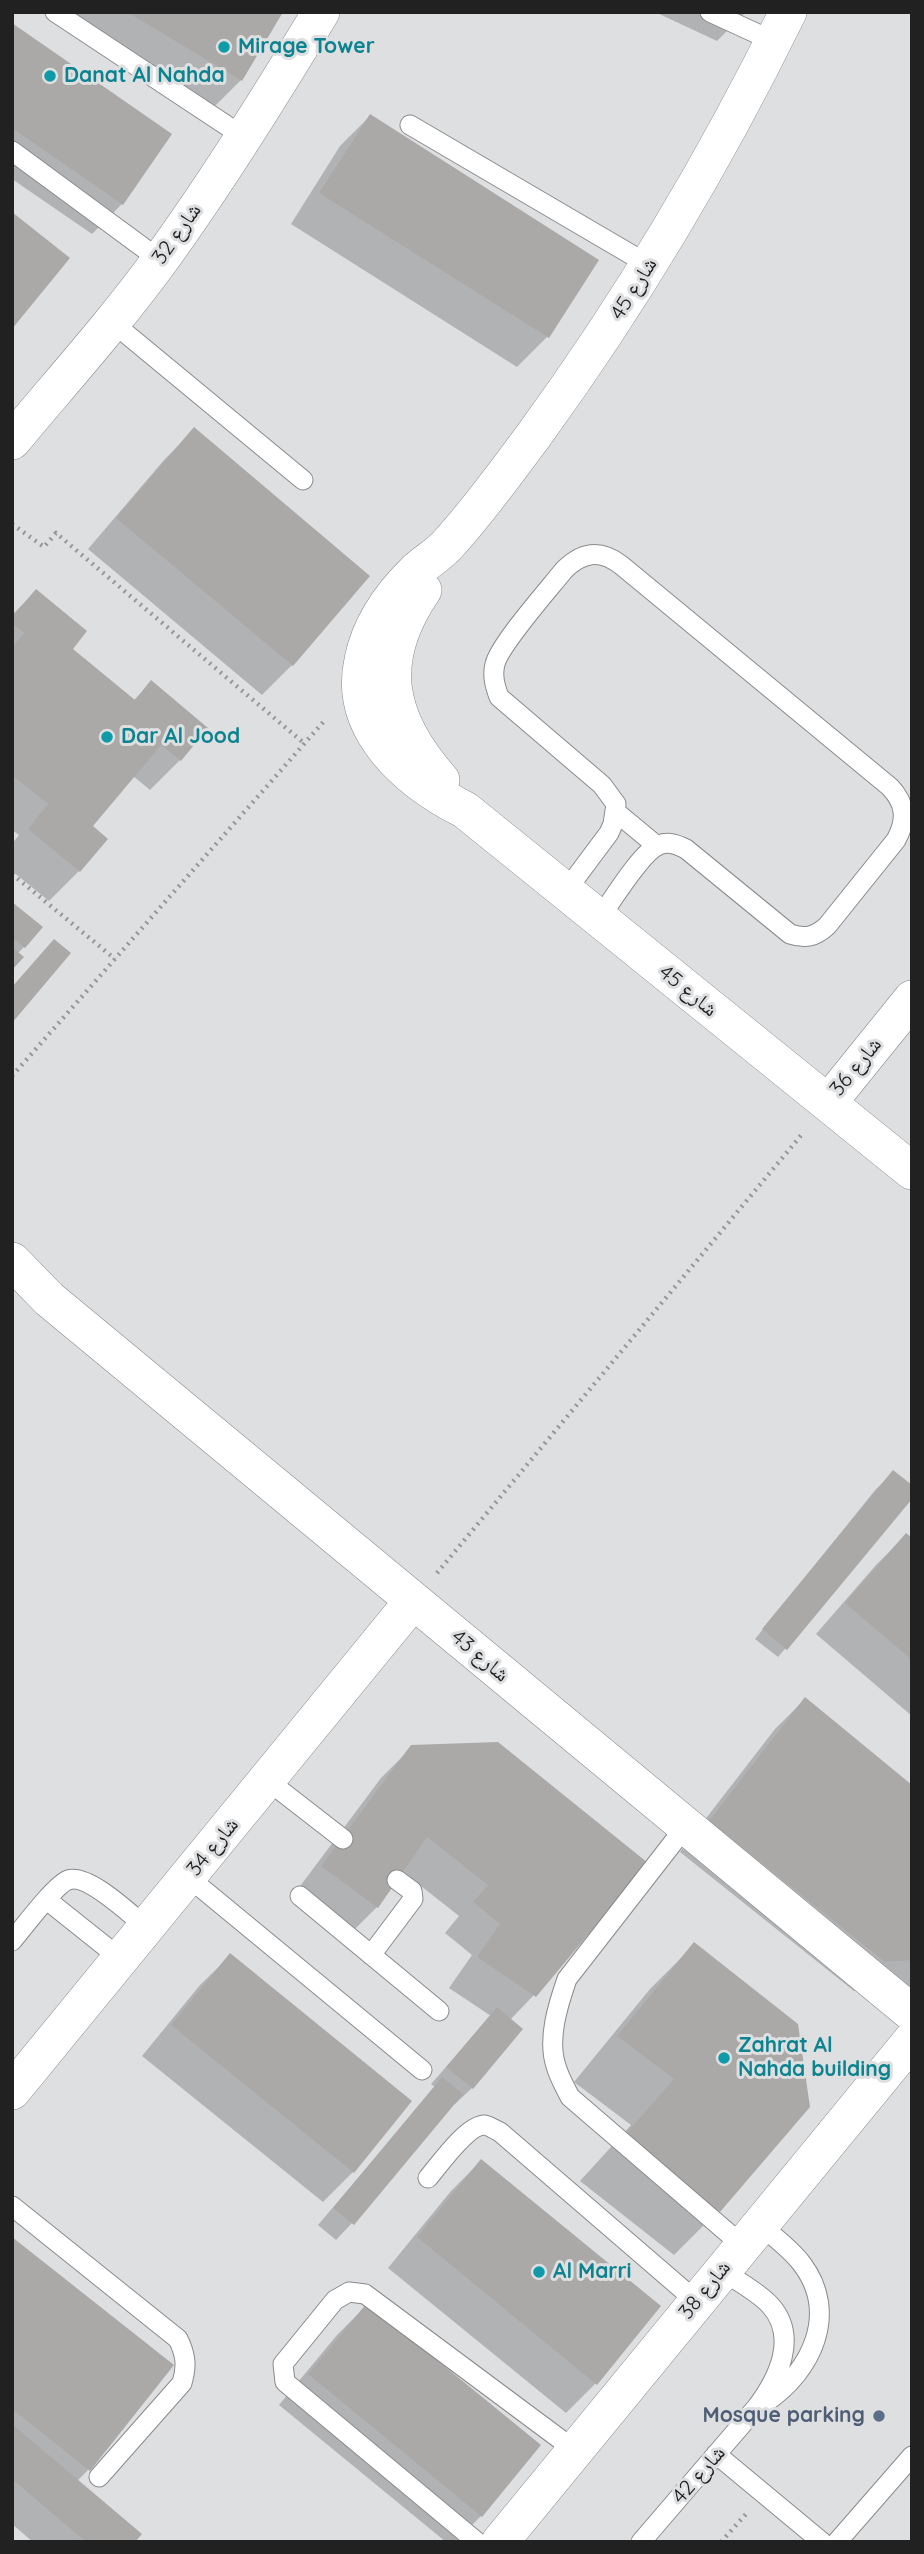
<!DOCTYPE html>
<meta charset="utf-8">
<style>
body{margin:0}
#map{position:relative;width:924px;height:2554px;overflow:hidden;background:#dedfe1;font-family:Quicksand,sans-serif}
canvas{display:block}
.frame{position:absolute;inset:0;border:14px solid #212122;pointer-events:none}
</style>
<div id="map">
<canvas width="924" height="2554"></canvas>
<div class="frame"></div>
</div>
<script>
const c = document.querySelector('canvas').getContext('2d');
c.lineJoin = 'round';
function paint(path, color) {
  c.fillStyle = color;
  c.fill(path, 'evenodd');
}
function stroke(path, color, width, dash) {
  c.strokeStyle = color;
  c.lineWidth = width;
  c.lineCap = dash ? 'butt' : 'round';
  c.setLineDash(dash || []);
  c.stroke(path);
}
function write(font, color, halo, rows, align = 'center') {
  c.font = font + ' Quicksand,"Noto Naskh Arabic",sans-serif';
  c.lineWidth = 6;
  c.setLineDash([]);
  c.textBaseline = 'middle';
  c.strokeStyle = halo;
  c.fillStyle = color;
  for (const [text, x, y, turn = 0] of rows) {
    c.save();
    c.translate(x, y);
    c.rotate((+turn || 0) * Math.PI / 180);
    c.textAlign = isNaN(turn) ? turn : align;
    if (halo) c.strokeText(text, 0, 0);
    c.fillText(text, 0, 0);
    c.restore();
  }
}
paint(new Path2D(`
 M 47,12 L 281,12 L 241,80 L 211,110 Z
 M 655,12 L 746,12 L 717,41 Z
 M 12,26 L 170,135 L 122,204 L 92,234 L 12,179 Z
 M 370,116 L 597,260 L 547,337 L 517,367 L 291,224 L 340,146 Z
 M 194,430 L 368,576 L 292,665 L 262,695 L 88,549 L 164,460 Z
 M 36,591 L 70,649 L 133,701 L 151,683 L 206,728 L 180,760 L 150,790 L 133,776 L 90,827 L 105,839 L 79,871 L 49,901 L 12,871 L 12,844 L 19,835 L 12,830 L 12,615 Z
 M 12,904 L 24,947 L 17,954 L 12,967 Z
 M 893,1473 L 802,1629 L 778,1657 L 755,1639 L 876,1489 Z
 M 906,1535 L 912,1540 L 912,1716 L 816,1634 L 876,1565 Z
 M 805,1699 L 912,1787 L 912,1986 L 854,1991 L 680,1852 L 775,1729 Z
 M 498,1743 L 534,1995 L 510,2020 L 472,2088 L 455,2104 L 453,2103 L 352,2223 L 336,2240 L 318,2225 L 435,2087 L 431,2084 L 491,2016 L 449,1988 L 472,1955 L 445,1933 L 459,1916 L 402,1871 L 377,1907 L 347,1937 L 292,1897 L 381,1778 L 412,1747 Z
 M 694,1945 L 718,2211 L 674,2255 L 580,2181 L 631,2125 L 574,2082 L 650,1989 Z
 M 230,1956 L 353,2172 L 323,2202 L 142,2056 L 200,1985 Z
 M 481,2161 L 596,2383 L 566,2413 L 388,2268 L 451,2191 Z
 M 12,2239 L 88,2470 L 77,2481 L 133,2542 L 33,2542 L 12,2524 Z
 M 367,2305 L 481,2516 L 455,2542 L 446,2542 L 279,2405 L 337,2335 Z`), '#0003');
paint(new Path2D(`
 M 127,12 L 283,12 L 242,81 Z
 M 12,23 L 172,134 L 123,205 L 12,128 Z
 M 370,114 L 599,260 L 549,338 L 319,193 Z
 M 12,212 L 70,258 L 12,329 Z
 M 194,427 L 370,576 L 293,666 L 116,518 Z
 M 36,589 L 87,631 L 73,649 L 135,700 L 151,680 L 208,728 L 181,761 L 161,745 L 93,826 L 108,839 L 80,872 L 28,829 L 48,804 L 12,775 L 12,648 L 24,633 L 12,623 L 12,617 Z
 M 12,902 L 43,927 L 25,948 L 12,938 Z
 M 54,939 L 71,953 L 12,1023 L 12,987 Z
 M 12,947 L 24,957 L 12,970 Z
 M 893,1470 L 912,1485 L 912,1499 L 787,1650 L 762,1629 Z
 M 906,1533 L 912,1538 L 912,1660 L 845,1603 Z
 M 805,1697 L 912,1785 L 912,1960 L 885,1962 L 709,1821 Z
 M 498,1742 L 648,1863 L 536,1997 L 477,1957 L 500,1924 L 473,1902 L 488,1885 L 427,1837 L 378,1908 L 321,1866 L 411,1745 Z
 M 694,1942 L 798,2024 L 810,2107 L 720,2212 L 624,2136 L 674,2079 L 617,2036 Z
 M 230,1953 L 412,2101 L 354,2173 L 171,2025 Z
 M 497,2007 L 523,2029 L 473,2089 L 446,2067 Z
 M 442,2077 L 463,2094 L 354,2225 L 333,2208 Z
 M 481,2159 L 661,2306 L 597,2385 L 417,2237 Z
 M 12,2237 L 174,2365 L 90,2471 L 12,2409 Z
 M 367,2303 L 541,2445 L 482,2517 L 308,2374 Z
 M 12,2424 L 142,2534 L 135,2542 L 86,2542 L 12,2479 Z`), '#aba8a8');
const lane = new Path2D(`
 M 55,12 L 244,137
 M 710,12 L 773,41
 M 410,125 L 649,265
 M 12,151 L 160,260
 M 112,322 L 303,480
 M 616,812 L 657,846
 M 565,892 L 609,833 L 613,824 L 616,804 L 602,785 L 499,697 C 495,686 492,676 495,664 C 500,644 549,589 564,570 C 582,552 600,549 621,565 L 890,787 C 906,804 907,820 896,840 L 827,926 C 815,937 805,939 790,934 L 686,849 C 678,845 669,841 659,845 C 642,851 611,902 599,919
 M 267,1780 L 343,1839
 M 686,1826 L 567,1979 C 558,2005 547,2039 556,2066 C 559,2077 565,2087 570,2097 L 742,2245
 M 188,1877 L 422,2070
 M 300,1896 L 439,2011
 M 47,1900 L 121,1959
 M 12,1941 C 23,1928 55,1885 68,1880 C 88,1873 131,1915 146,1927
 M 371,1955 L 413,1899 L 412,1891 L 397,1880
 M 428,2178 C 439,2165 468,2124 485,2125 C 490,2126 495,2130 500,2132 L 696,2301
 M 12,2206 L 178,2339 C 186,2355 187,2366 182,2383 L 99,2477
 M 759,2224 C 773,2236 791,2249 802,2264 C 839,2313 812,2371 766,2402
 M 716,2454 L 822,2542
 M 477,2542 L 285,2382 L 283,2364 L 335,2300 L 349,2292 L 365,2294 L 576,2451
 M 641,2542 L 756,2408 C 778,2379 799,2337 770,2305 C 757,2291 737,2281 721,2270
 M 837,2542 L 912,2456`);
const street = new Path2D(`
 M 788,12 C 714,163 633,299 534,435 C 507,471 480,509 449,543 C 440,554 427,561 417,570 C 391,595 370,625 363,660 C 347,730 409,782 465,810 L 912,1171
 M 12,441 C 62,381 115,322 161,259 C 219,179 270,97 321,12
 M 423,590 C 375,660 386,718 441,780
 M 828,1103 L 912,999
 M 12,1261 L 49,1299 L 912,2013
 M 12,2091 L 413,1601
 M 500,2542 L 912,2040`);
stroke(lane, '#898a8c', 21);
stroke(street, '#898a8c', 38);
stroke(new Path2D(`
 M 12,524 L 44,547 L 56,533 L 305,744
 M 12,874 L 115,959
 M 12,1076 L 326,719
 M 437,1573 L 803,1133
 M 721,2542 L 746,2514`), '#979799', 4.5, [2, 5]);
stroke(lane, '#fff', 19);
stroke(street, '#fff', 37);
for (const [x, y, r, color] of [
 [224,47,7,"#0f9aa8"],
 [50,76,7,"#0f9aa8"],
 [107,737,7,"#0f9aa8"],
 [724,2058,7,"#0f9aa8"],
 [539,2272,7,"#0f9aa8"],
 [879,2416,7,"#5c6f8a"]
]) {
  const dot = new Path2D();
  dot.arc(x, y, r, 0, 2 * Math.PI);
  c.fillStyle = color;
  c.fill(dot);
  stroke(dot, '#dedfe1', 2.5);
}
write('bold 21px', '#0d838f', '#dedfe1', [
 ["Mirage Tower",238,47],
 ["Danat Al Nahda",64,76],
 ["Dar Al Jood",121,737],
 ["Zahrat Al",738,2046],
 ["Nahda building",738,2070],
 ["Al Marri",553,2272]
], 'left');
write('21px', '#212122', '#dedfe1', [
 ["شارع 32",177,234,-55],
 ["شارع 45",634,289,-58],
 ["شارع 45",688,991,39],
 ["شارع 36",856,1067,-51],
 ["شارع 43",480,1656,40],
 ["شارع 34",213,1847,-51],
 ["شارع 38",705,2290,-51],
 ["شارع 42",699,2475,-49]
]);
write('bold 21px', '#4e5e75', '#dedfe1', [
 ["Mosque parking",865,2416]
], 'right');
</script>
